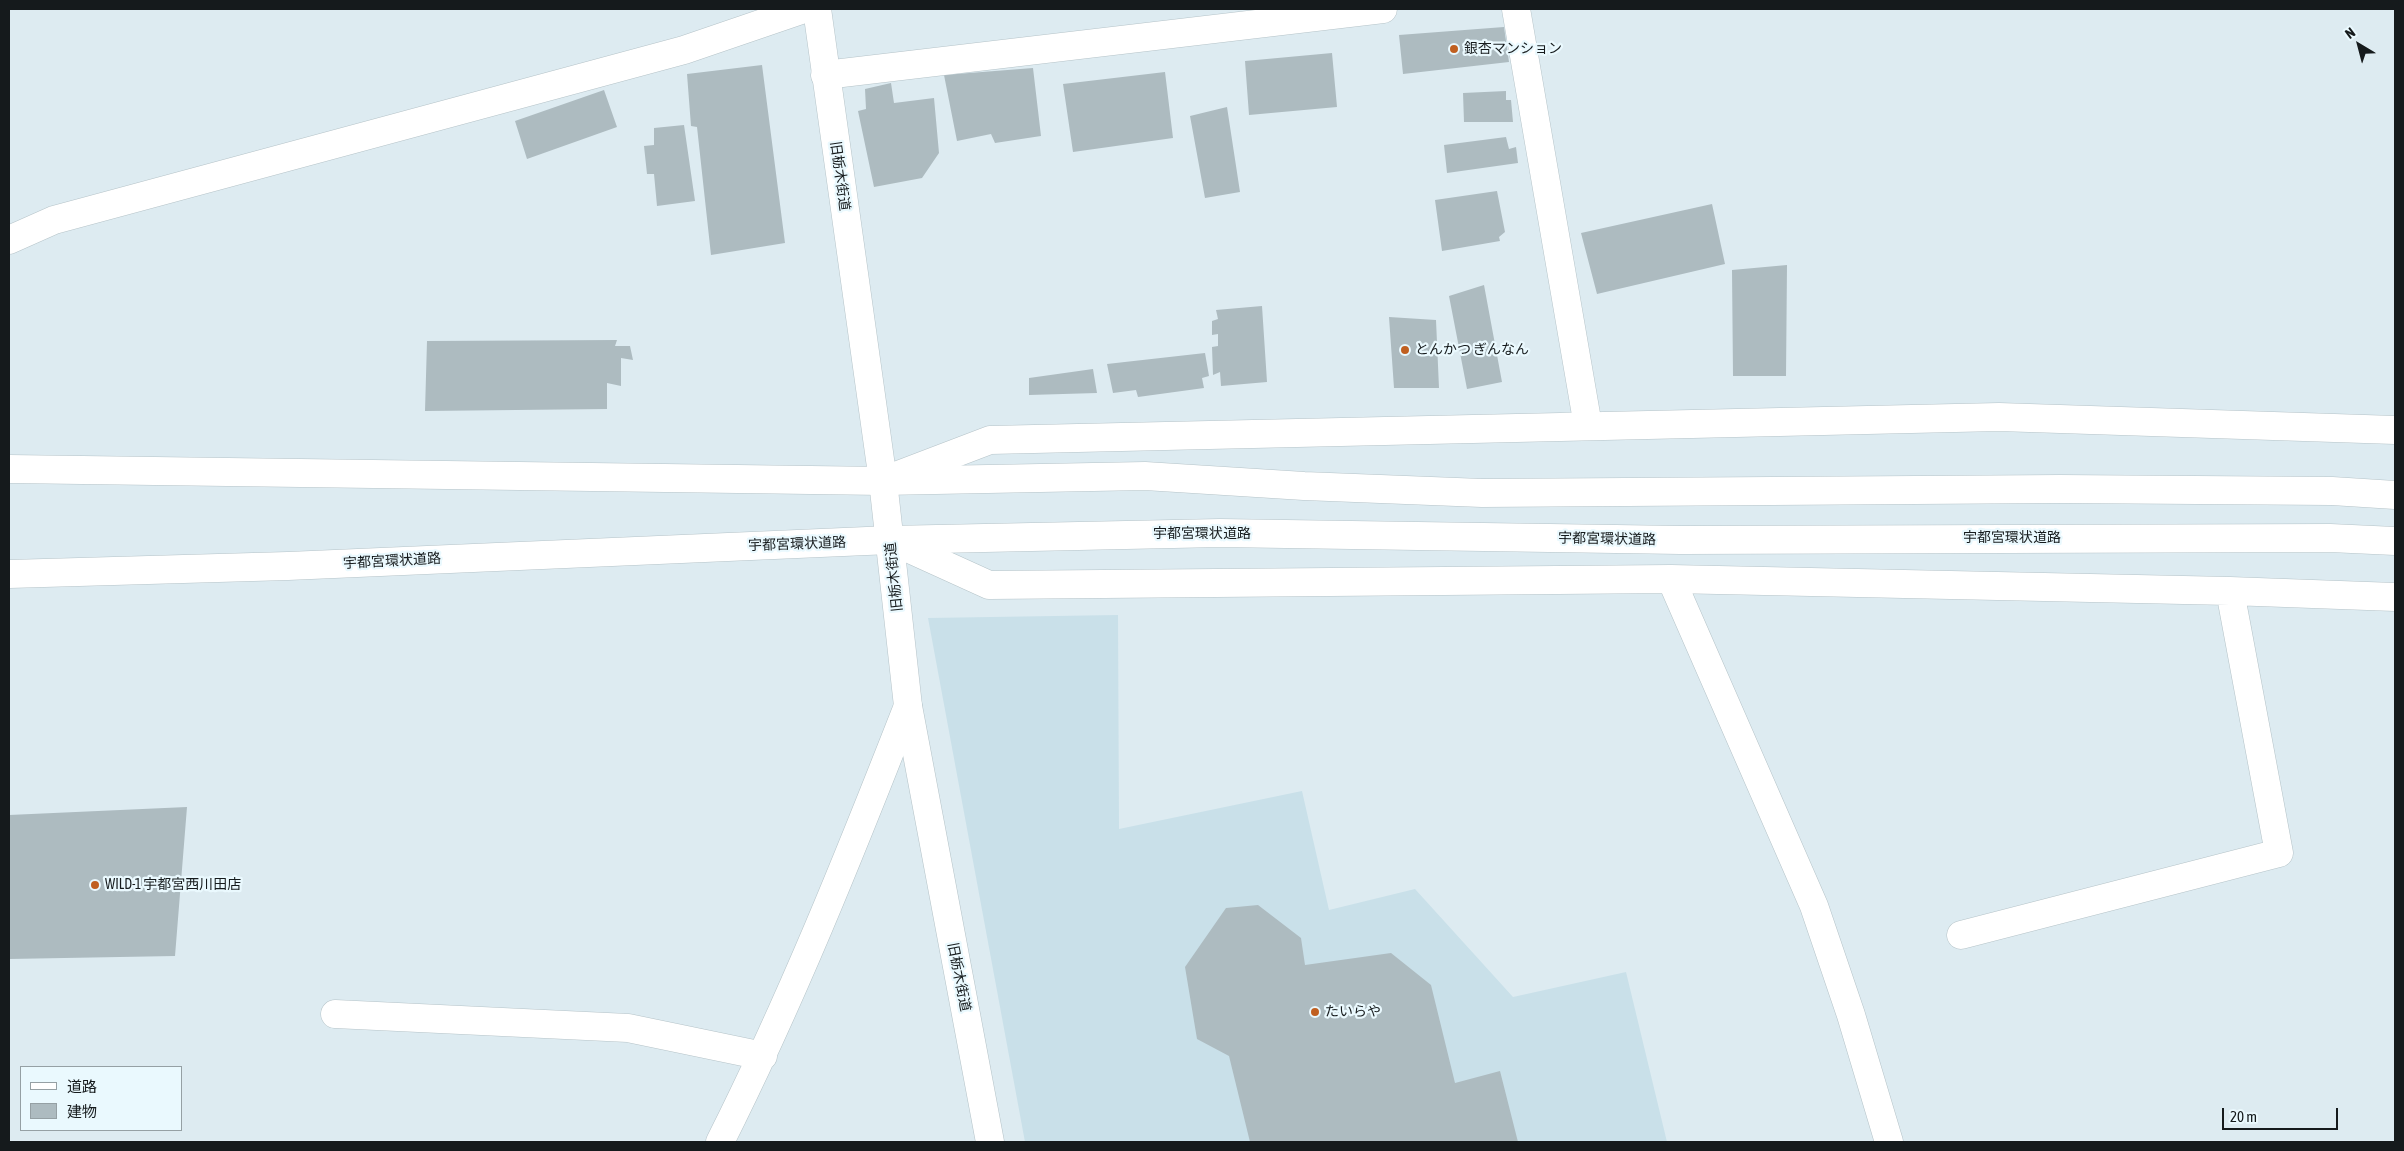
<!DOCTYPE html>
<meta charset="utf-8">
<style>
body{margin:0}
#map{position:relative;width:2404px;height:1151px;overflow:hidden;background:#ddebf1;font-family:"Asap Condensed","Noto Sans JP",sans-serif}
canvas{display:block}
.frame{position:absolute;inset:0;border:10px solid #151a1c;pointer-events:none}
.legend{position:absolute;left:20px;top:1066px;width:162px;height:65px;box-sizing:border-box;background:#eaf9fe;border:1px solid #95a0a4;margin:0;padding:6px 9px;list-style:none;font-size:15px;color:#151a1c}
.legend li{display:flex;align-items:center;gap:10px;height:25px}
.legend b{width:25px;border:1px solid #95a0a4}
.north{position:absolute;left:2334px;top:20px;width:50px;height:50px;-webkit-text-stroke:4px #eaf9fe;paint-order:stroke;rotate:323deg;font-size:14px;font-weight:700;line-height:20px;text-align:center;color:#151a1c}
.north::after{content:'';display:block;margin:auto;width:18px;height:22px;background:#151a1c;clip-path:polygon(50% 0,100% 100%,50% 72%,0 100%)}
.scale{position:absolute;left:2222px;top:1108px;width:116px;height:22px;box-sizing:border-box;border:2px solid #151a1c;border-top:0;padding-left:6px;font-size:15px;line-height:18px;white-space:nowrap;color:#151a1c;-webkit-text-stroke:4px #eaf9fe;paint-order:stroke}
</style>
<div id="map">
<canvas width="2404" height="1151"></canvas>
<div class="frame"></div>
<ul class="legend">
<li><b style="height:6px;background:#fff"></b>道路</li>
<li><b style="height:14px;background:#adbbc0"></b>建物</li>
</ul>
<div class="north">N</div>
<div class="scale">20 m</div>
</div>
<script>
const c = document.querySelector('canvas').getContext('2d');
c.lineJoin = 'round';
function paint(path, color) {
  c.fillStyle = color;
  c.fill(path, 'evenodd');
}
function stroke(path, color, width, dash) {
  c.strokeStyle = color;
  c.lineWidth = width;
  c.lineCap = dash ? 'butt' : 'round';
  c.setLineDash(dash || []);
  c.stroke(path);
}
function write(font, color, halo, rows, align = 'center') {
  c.font = font + ' "Asap Condensed","Noto Sans JP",sans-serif';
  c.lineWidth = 4.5;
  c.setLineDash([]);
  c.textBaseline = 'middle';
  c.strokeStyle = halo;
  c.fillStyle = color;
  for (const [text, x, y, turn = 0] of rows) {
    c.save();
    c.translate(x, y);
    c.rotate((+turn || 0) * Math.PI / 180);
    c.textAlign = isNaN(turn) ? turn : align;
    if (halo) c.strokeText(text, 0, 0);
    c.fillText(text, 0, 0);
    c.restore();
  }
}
paint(new Path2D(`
 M 1118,615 L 1119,829 L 1302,791 L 1329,910 L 1415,889 L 1513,997 L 1626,972 L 1667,1142 L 1025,1142 L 928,618 Z`), '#c9e0e9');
paint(new Path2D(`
 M 1504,27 L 1509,62 L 1403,74 L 1399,35 Z
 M 1332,53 L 1337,107 L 1249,115 L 1245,61 Z
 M 762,65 L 785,243 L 711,255 L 697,127 L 691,126 L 687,74 Z
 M 1033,68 L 1041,136 L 995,143 L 991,134 L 957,141 L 944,75 Z
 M 1165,72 L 1173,138 L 1073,152 L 1063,84 Z
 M 891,83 L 894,103 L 934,98 L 939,153 L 922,178 L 874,187 L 858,111 L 866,109 L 865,89 Z
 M 604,90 L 617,127 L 527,159 L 515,121 Z
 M 1506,91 L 1506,100 L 1511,100 L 1513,122 L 1464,122 L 1463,93 Z
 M 1227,107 L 1240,192 L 1205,198 L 1190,116 Z
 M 684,125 L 695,201 L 657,206 L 654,174 L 647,174 L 644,146 L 654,145 L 654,128 Z
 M 1506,137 L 1509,149 L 1516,147 L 1518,163 L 1447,173 L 1444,145 Z
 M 1497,191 L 1505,232 L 1499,237 L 1500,241 L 1442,251 L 1435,200 Z
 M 1712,204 L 1725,264 L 1597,294 L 1581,233 Z
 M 1787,265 L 1786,376 L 1733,376 L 1732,270 Z
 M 1484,285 L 1502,382 L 1467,389 L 1449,296 Z
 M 1262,306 L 1267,382 L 1221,386 L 1220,372 L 1213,375 L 1212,347 L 1218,346 L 1218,334 L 1212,335 L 1212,321 L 1218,319 L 1216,310 Z
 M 1389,317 L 1436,320 L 1439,388 L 1394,388 Z
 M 617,340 L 615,346 L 630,346 L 633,360 L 621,358 L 621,386 L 607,383 L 607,409 L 425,411 L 427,341 Z
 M 1205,353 L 1209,376 L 1202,378 L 1204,388 L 1138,397 L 1136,390 L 1113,393 L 1107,364 Z
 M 1093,369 L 1097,393 L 1029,395 L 1029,378 Z
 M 187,807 L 175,956 L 9,959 L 9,815 Z
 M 1258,905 L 1301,938 L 1305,965 L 1391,953 L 1431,985 L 1455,1083 L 1500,1071 L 1518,1142 L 1250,1142 L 1229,1056 L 1197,1039 L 1185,967 L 1226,908 Z`), '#adbbc0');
const street = new Path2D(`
 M 1516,9 L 1588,426
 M 825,75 L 1383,9
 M 9,240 L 54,220 L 684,50 L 804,9
 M 885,480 L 990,440 L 1999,417 L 2395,430
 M 890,540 L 989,585 L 1671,579 L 2230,591 L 2395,597
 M 1671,579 L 1814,906 L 1851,1015 L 1889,1142
 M 1961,935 L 2279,853 L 2230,591
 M 335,1014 L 628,1028 L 763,1056
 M 720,1142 C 791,1001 850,854 908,706`);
const secondary = new Path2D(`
 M 817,9 L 883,481 L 908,706 L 990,1142`);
const highway = new Path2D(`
 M 9,469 L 883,481 L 1145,476 L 1304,486 L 1482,493 L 2060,489 L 2332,491 L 2395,495
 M 9,574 L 288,566 L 890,540 L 1220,533 L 1681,540 L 2330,538 L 2395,541`);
stroke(street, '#b5c3c8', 29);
stroke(secondary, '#b5c3c8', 29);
stroke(highway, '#b5c3c8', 29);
stroke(street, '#fff', 28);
stroke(secondary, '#fff', 28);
stroke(highway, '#fff', 28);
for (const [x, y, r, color] of [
 [1454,49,5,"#c05f20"],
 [1405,350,5,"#c05f20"],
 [95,885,5,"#c05f20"],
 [1315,1012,5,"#c05f20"]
]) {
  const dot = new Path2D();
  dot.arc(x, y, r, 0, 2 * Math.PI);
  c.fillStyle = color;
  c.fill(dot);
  stroke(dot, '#eaf9fe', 2);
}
write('14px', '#151a1c', '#eaf9fe', [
 ["銀杏マンション",1464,49],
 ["とんかつ ぎんなん",1415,350],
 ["WILD-1 宇都宮西川田店",105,885],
 ["たいらや",1325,1012]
], 'left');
write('14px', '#151a1c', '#eaf9fe', [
 ["旧栃木街道",840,176,82],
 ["宇都宮環状道路",1202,534],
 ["宇都宮環状道路",2012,538],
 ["宇都宮環状道路",1607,539,1],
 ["宇都宮環状道路",797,544,-2],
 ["宇都宮環状道路",392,561,-3],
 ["旧栃木街道",894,577,-96],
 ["旧栃木街道",959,977,79]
]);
</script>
